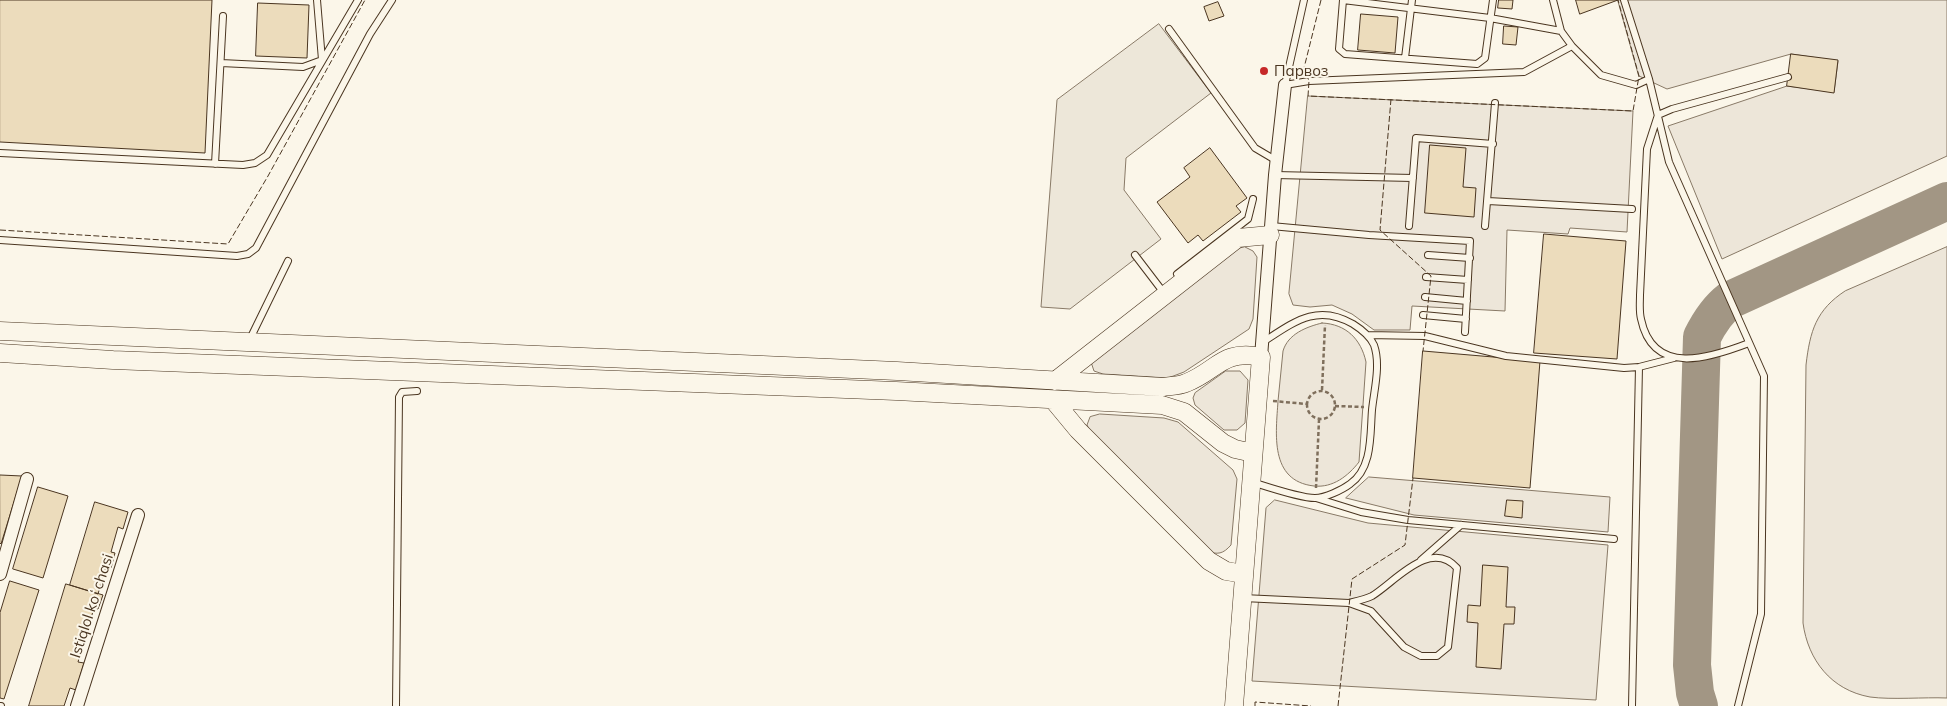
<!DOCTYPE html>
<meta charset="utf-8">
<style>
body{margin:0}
canvas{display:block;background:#fbf6e9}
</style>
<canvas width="1947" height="706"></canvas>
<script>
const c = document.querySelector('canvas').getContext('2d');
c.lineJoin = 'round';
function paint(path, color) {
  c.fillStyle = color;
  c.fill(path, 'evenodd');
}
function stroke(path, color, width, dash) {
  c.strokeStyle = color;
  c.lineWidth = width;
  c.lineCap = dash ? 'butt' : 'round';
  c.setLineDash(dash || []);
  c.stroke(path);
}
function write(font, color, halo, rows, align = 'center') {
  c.font = font + ' Mulish,sans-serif';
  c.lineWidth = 4;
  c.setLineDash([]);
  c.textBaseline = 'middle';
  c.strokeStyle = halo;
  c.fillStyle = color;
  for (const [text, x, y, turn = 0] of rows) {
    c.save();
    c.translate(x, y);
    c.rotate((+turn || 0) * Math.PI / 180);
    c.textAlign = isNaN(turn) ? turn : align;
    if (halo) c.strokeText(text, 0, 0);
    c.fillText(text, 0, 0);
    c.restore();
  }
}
const green = new Path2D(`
 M 1618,0 L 1947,0 L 1947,156 L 1722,259 L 1668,126 L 1787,86 L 1834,92 L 1838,61 L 1791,54 L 1667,89 L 1639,76 Z
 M 1308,96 L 1633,111 L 1627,232 L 1570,228 L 1568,234 L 1507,230 L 1505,311 L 1412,306 L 1410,330 L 1374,330 L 1352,314 L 1332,305 L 1310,307 L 1293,305 L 1289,294 Z
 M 1245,247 L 1253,251 L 1257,257 L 1253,319 L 1249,329 L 1184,372 L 1168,378 L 1103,374 L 1094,371 L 1091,362 L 1235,249 Z
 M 1947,247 L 1947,698 C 1924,697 1892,700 1870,697 C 1831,690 1808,660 1803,623 L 1806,365 C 1810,331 1816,310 1845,291 Z
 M 1322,323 C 1346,324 1361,339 1366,362 L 1359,462 C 1348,476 1333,488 1314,486 C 1269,481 1276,433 1278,401 C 1280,384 1281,368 1283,351 C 1288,334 1306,327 1322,323 Z
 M 1226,371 L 1240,371 L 1248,380 L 1245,423 L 1237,430 L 1224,430 L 1195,405 L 1193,398 L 1195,393 Z
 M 1100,414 L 1164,418 L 1178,422 L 1233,470 L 1237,479 L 1231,545 C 1223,554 1218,555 1206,551 L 1091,433 L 1087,425 L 1090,417 Z
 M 1369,477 L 1610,497 L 1608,532 L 1414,515 L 1346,498 Z
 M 1275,500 L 1368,523 L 1608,545 L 1596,700 L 1252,681 L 1266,508 Z`);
paint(green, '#ede6d9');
stroke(green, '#887966', 1);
const parking = new Path2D(`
 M 1159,24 L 1211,93 L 1126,158 L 1124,190 L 1161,239 L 1070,309 L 1041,307 L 1057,100 Z`);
paint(parking, '#ede7d9');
stroke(parking, '#887966', 1);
stroke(new Path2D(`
 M 1699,706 L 1695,693 L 1692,665 L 1702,337 C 1709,323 1717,310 1730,300 L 1947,201`), '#a29684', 38);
const building = new Path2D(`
 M 0,0 L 212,0 L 205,153 L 0,142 Z
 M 1499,0 L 1513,0 L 1512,9 L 1498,8 Z
 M 1576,0 L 1618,0 L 1580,14 Z
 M 1218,2 L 1224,16 L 1209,21 L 1204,7 Z
 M 258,3 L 309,5 L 307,58 L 256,56 Z
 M 1361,14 L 1398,17 L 1395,53 L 1358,50 Z
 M 1504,26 L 1518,27 L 1516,45 L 1503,44 Z
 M 1791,54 L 1838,60 L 1834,93 L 1787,86 Z
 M 1430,145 L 1466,148 L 1463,187 L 1476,188 L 1474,217 L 1425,213 Z
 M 1210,148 L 1247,198 L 1236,206 L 1241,212 L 1203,241 L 1198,235 L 1188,243 L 1157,202 L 1190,177 L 1184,168 Z
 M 1544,234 L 1626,241 L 1617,359 L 1534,353 Z
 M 1423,351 L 1540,361 L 1530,488 L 1413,478 Z
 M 0,475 L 22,476 L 1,544 L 0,543 Z
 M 38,487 L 68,496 L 43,578 L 13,569 Z
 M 1507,500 L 1523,501 L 1522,518 L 1505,516 Z
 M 95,502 L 128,512 L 123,529 L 118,527 L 111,552 L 115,553 L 111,568 L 106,567 L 98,594 L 70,585 Z
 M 1483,565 L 1508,567 L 1506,607 L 1515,607 L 1514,624 L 1504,624 L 1501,669 L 1476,667 L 1478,623 L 1467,622 L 1468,605 L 1480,606 Z
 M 10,581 L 39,590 L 4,699 L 0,698 L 0,613 Z
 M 66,584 L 103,595 L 98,609 L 94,608 L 78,662 L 84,663 L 76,690 L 70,688 L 64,706 L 29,706 Z`);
paint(building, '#ecdcbc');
stroke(building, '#4a3520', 1);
const lane = new Path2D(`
 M 1304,0 L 1285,85 L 1309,81 L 1524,72 L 1572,46
 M 1343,0 L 1339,49 L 1345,54 L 1477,64 L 1485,58 L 1493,0
 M 1343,0 L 1490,18 L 1561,31
 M 1553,0 L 1561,31 L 1572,46 L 1601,75 L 1636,85 L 1649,79
 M 1624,0 L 1649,79 L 1669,162 L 1764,376 L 1761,614 L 1738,706
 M 1169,29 L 1255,148 L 1277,161
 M 1405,58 L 1412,0
 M 221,63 L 303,67 L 322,60 L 317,0
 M 0,153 L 243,165 L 255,163 L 267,155 L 358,0
 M 215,164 L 223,16
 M 1275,175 L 1413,178
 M 1488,201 L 1632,209
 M 1271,226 L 1369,235 L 1470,241 L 1465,332
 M 1409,226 L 1416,138 L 1493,144
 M 1485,226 L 1495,103
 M 0,240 L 237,256 L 248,254 L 256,248 L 370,34 L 392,0
 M 1135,255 L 1164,293
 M 1428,255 L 1470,258
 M 1177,274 L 1248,219 L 1253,199
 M 1426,277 L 1468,280
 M 1425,297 L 1467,301
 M 1423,315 L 1466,319
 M 1367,335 L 1425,336 L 1506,356 L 1624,368 L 1639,367 L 1674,358
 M 249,341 L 288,261
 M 1749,343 C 1710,358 1653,377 1641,319 C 1639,311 1640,303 1640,295 L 1647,149 L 1658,115 L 1672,109 L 1788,77
 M 1252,482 C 1268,487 1300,498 1315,498 C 1325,498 1342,490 1350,484 C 1373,468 1370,434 1372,410 C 1374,390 1381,365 1374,345 C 1370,336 1361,329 1353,324 C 1317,303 1294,322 1263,342
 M 1316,498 L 1361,512 L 1408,520 L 1614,539
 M 1421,560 L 1461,525
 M 1243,598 L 1349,603 L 1371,611 L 1404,647 L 1421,656 L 1437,656 L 1448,647 L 1457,568 C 1430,538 1395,582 1372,596 C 1366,599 1357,601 1349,603
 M 0,706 L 1,706
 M 396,706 L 399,397 L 402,392 L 417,391
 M 1632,706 L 1639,367`);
const street = new Path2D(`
 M 1261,357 L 1275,175 L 1285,85
 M 0,574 L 27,479
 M 77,706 L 138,515`);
const secondary = new Path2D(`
 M 0,331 L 897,371 L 1163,387 C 1170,386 1179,386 1186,383 C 1217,371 1222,349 1261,357 L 1234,706
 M 0,353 L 113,360 L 896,391 L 1162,405 L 1184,412 L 1223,443 L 1235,449 L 1253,453
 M 1055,381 L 1238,238 L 1270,235
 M 1054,401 L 1078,430 L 1209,561 L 1226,571 L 1244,574`);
stroke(lane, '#4a3520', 8);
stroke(street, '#4a3520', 14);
stroke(secondary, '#4a3520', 19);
stroke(new Path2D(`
 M 1322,390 L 1325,325
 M1307 405a14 14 0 1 1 28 0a14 14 0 1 1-28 0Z
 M 1273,401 L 1307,404
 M 1335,406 L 1364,407
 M 1316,488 L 1319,420`), '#7f6f5c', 2.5, [4, 2.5]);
stroke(lane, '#fbf6e9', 6);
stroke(street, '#fbf6e9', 12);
stroke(secondary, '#fbf6e9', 18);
stroke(new Path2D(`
 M 1321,0 L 1304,68 L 1309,81 L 1308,96 L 1633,111 L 1639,76 L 1618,0
 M 1391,99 L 1380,230 L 1431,276 L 1423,351
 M 0,230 L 228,244 L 268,176 L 365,0
 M 1255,706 L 1255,702 L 1311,706
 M 1338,706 L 1352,579 L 1405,545 L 1413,478`), '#4a3520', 1, [6, 2.5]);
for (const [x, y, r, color] of [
 [1264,71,5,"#c62828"]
]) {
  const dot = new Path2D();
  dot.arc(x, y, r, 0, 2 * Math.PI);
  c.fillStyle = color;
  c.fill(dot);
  stroke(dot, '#fbf6e9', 2);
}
write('15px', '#4a3520', '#fbf6e9', [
 ["Парвоз",1274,71]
], 'left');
write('15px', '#4a3520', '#fbf6e9', [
 ["Istiqlol koʻchasi",92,606,-72]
]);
</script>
